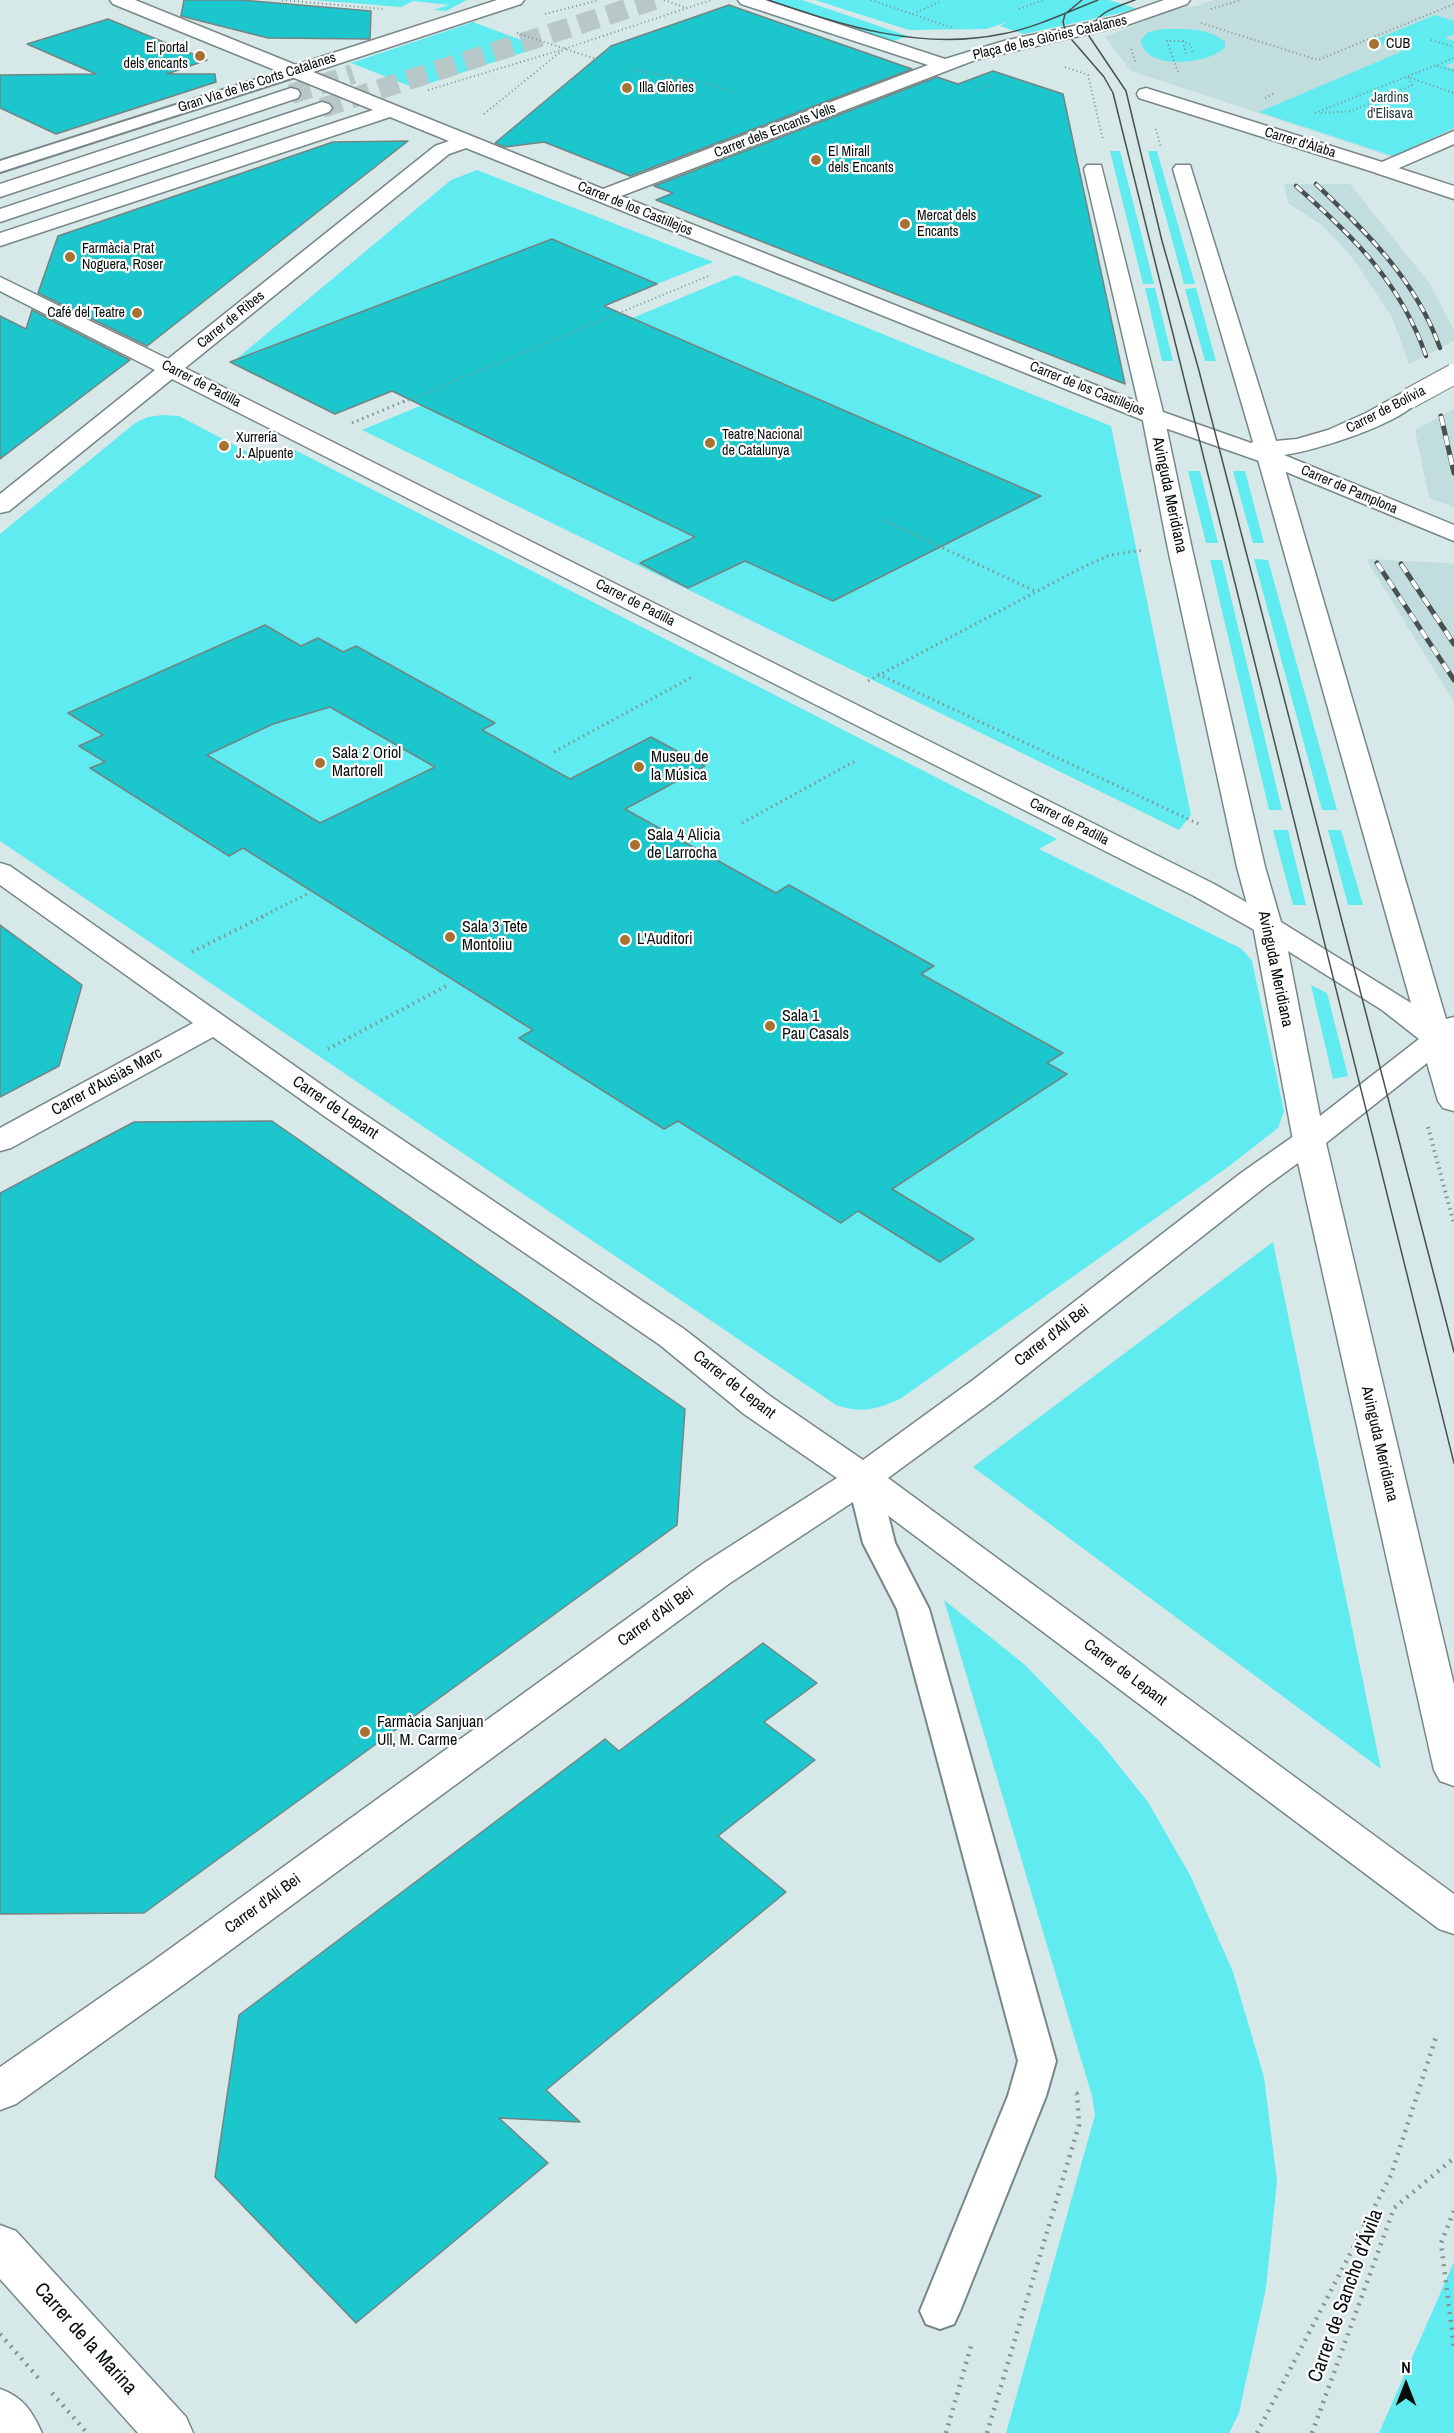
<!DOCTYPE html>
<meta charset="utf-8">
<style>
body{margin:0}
#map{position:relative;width:1454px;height:2433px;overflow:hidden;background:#d7e8e8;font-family:"Archivo Narrow",sans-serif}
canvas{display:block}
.north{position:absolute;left:1376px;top:2355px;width:60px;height:60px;-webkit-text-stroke:4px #fff;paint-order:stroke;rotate:0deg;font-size:16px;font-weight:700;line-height:24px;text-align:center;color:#070d0d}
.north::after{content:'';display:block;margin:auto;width:21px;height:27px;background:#070d0d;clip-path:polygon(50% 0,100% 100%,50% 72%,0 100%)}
</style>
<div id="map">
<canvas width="1454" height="2433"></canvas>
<div class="north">N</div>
</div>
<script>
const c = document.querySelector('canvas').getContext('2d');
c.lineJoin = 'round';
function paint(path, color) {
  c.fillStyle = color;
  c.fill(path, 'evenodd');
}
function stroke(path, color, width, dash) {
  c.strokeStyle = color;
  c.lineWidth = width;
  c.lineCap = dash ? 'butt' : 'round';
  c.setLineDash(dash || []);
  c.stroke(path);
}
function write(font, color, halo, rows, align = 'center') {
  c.font = font + ' "Archivo Narrow",sans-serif';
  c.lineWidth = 4.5;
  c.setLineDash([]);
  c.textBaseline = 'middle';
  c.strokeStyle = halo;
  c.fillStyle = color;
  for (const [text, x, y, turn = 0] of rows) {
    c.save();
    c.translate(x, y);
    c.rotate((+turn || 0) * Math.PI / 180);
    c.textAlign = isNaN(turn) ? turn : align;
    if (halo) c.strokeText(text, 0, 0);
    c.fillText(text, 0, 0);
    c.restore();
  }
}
paint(new Path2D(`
 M 1213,0 L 1454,0 L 1454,131 L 1395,158 L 1131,71 L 1105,37 L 1173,9 L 1197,6 Z
 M 1284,184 L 1350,184 L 1430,284 L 1454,330 L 1454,341 L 1409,364 L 1392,317 L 1352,257 L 1323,226 L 1288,203 Z
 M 1454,409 L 1454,507 L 1429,498 L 1415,430 Z
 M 1366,559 L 1447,563 L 1454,565 L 1454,702 Z`), '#c2dddd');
paint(new Path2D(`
 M 313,0 L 467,0 L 446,11 L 433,10 L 449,5 L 413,1 L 401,7 Z
 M 755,0 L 802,0 L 908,36 L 894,41 L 865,36 Z
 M 815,0 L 1109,0 L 1138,9 L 1024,34 L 1000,26 L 1008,22 L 986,29 L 909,30 Z
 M 1435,15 L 1454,21 L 1454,34 L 1445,38 L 1454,41 L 1454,62 L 1445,66 L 1454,69 L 1454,128 L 1393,156 L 1259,112 L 1403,51 L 1372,41 Z
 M 473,22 L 540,47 L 415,88 L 351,63 Z
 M 1164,29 C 1184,29 1209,27 1225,42 L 1225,47 C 1210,65 1143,71 1141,40 L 1148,32 Z
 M 1110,151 L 1120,151 L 1154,284 L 1143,284 Z
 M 1148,151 L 1157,151 L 1195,284 L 1184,284 Z
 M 477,170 L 713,262 L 657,284 L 552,239 L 234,361 L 451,180 Z
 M 736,275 L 1111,426 L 1191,815 L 1179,830 L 362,430 Z
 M 1145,288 L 1155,288 L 1173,361 L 1162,361 Z
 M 1196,288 L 1216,361 L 1205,361 L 1185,289 Z
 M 163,415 L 179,416 L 267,462 L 295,450 L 1057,839 L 1039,849 L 1242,949 L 1252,961 L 1284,1111 L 1278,1128 L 1228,1167 L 900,1399 C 878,1409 860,1414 836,1405 L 0,841 L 0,534 L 135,423 L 148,417 Z
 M 1188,471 L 1200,471 L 1218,543 L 1206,543 Z
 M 1233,471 L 1245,471 L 1264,543 L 1253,543 Z
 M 1254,559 L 1268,560 L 1337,810 L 1322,810 Z
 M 1210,560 L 1222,560 L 1282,810 L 1269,810 Z
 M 1273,830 L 1288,830 L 1306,905 L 1293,905 Z
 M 1328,830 L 1341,830 L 1363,905 L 1348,905 Z
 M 1311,985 L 1327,993 L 1348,1076 L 1333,1079 Z
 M 1273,1242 L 1381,1769 L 973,1467 Z
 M 944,1600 L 1024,1664 L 1100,1742 L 1148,1802 L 1190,1875 L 1233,1972 L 1264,2077 L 1277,2181 L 1266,2288 L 1239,2413 L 1229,2433 L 1006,2433 L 1095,2115 L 1092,2096 Z
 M 1454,2262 L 1454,2433 L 1379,2433 Z`), '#5febef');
const building = new Path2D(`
 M 184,0 L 241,0 L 371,11 L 370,39 L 268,38 L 181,16 Z
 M 729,5 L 912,69 L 630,176 L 544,142 L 505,147 L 495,143 L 611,46 Z
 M 108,19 L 207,60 L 167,74 L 215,74 L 216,82 L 56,134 L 0,108 L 0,75 L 96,74 L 27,44 Z
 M 993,71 L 1063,94 L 1125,384 L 656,200 L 673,193 L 654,186 L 937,77 L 958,84 Z
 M 408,141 L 147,346 L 38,293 L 58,236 L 333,142 Z
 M 552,239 L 657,284 L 604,306 L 1041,496 L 833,601 L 745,561 L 688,588 L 640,563 L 695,537 L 392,391 L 335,414 L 230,362 Z
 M 32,310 L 130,360 L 0,459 L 0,316 L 26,329 Z
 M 265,625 L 301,646 L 318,638 L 343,652 L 356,646 L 495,723 L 482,730 L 570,779 L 651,737 L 705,766 L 625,809 L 776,893 L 789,885 L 934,966 L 921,974 L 1063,1053 L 1047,1063 L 1067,1074 L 892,1189 L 974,1239 L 940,1262 L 858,1211 L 841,1223 L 678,1121 L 664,1129 L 519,1038 L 533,1030 L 243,848 L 229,856 L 90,768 L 105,762 L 79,746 L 103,735 L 68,713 ZM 330,707 L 435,767 L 320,823 L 207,755 L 273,724 Z
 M 0,925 L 82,985 L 59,1066 L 0,1097 Z
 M 272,1121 L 685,1409 L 677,1525 L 144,1913 L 0,1914 L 0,1193 L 134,1122 Z
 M 763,1643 L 817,1683 L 764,1722 L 815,1760 L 718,1836 L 786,1892 L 546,2090 L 580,2122 L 499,2118 L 548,2163 L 356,2323 L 215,2177 L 239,2015 L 605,1739 L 619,1751 Z`);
paint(building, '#1bc7cc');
stroke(building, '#748484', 1.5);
stroke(new Path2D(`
 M 291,94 L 353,74
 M 322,108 L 654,0`), '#b8c7c7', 20, [20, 10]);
const service = new Path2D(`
 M 295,67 L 303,72 L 301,75 L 0,172 L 0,161 Z
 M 863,1467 L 874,1470 L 879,1478 L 895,1543 L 929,1609 L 1056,2061 L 1046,2096 L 960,2311 L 954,2324 L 940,2329 L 926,2324 L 920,2311 L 1008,2096 L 1018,2061 L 897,1609 L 863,1543 L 847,1478 L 852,1470 Z`);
const pedestrian = new Path2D(`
 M 1146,88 L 1382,162 L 1454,131 L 1454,144 L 1383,175 L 1139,98 L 1137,94 L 1139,90 Z`);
const minor = new Path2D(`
 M 110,0 L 135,0 L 296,65 L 497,0 L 524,0 L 521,4 L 313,72 L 603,189 L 928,65 L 741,4 L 738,0 L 765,0 L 945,59 L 1004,41 L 1116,17 L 1164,0 L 1190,0 L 1187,4 L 1127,25 L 975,60 L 621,196 L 1138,402 L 1084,169 L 1087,165 L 1101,165 L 1163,412 L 1251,443 L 1253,442 L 1173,169 L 1176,165 L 1190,165 L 1276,441 L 1297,439 L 1328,430 L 1366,413 L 1402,393 L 1410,391 L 1418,393 L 1421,398 C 1404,423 1315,451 1284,455 L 1454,525 L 1454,541 L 1262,462 L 1145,421 L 466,148 L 449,154 L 185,368 L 1214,884 L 1278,920 L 1283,926 L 1278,932 L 1268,935 L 1258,932 L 1194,896 L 172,379 L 9,511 L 0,513 L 0,494 L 155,370 L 0,291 L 0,277 L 168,359 L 435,146 L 449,141 L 390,117 L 0,246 L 0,233 L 373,110 L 113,4 Z
 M 1383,163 L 1454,186 L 1454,199 L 1376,173 L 1373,169 L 1376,165 Z
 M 0,863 L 10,866 L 349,1104 L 684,1329 L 770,1396 L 863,1460 L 973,1380 L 1241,1173 L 1298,1133 L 1309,1130 L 1320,1133 L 1325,1140 L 1320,1147 L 1265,1187 L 997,1398 L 888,1478 L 1454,1894 L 1454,1934 L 1439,1929 L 862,1496 L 730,1583 L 183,1985 L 16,2104 L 0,2110 L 0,2067 L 153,1961 L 704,1563 L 837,1478 L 744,1414 L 660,1345 L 327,1118 L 213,1037 L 11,1148 L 0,1151 L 0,1128 L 193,1023 L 0,885 Z`);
const tertiary = new Path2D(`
 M 1153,409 L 1161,411 L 1164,416 L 1192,549 L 1265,867 L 1281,922 L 1411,1003 L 1255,449 L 1259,444 L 1267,442 L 1275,444 L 1279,449 L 1446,1019 L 1454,1017 L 1454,1111 L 1443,1108 L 1438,1101 L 1427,1063 L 1326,1143 L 1454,1685 L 1454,1786 L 1440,1781 L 1434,1770 L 1293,1140 L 1253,926 L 1237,867 L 1168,549 L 1142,416 L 1145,411 ZM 1288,951 L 1382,1010 L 1419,1039 L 1320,1116 Z
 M 0,2225 L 16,2231 L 186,2417 L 193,2433 L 138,2433 L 0,2279 Z
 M 0,2389 C 23,2397 32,2411 42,2433 L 0,2433 Z`);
const primary = new Path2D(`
 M 291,88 L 298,90 L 300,94 L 298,98 L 0,197 L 0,184 Z
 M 322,102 L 329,104 L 332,108 L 329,112 L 0,222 L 0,209 Z`);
stroke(service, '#778787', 4);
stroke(pedestrian, '#778787', 3);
stroke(minor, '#778787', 3);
stroke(tertiary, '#778787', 3);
stroke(primary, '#778787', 3);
stroke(new Path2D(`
 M 282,0 L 383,9
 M 664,0 L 687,8
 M 871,0 L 953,28
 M 1019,9 L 1043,0
 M 1211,9 L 1241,0
 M 545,14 L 599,0
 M 913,14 L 939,2
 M 1201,23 L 1318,60 L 1454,4
 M 517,33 L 596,59
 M 1431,40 L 1454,47
 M 1183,41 L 1186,54
 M 1131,49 L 1136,64
 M 1437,66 L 1454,71
 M 1065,67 L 1088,75 L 1103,140
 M 634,70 L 699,81 L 732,92
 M 1178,72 L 1167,41 L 1183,41 L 1191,45 L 1193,54
 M 428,90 L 561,50
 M 979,90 L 991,85
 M 1265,98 L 1275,93
 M 1315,113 L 1454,58
 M 1321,113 L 1352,111 L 1412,85 L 1408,77 L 1454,93
 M 484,114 L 564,49 L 711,0
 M 1156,129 L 1161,148
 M 404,402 L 711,275`), '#859292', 2, [1, 3]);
stroke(new Path2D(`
 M 352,423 L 407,400
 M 883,520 L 1035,591
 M 878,674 L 1201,825
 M 868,681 L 1081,568 L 1110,555 L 1144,550
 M 554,752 L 694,676
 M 742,823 L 857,760
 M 261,917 L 307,894`), '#859292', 3, [1.5, 4]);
stroke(new Path2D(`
 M 192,952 L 264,916
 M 328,1049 L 450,984
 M 1428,1127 L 1454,1224`), '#859292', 4, [1.5, 4.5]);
stroke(new Path2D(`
 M 1454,2211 L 1441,2243 L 1454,2347
 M 0,2334 L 41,2381
 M 52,2393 L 87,2433
 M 946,2433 L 971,2346 L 968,2343
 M 987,2433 L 1079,2125 L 1077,2094 L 1074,2092
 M 1257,2433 L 1391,2175 L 1436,2037
 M 1312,2433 L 1394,2208 L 1454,2158`), '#859292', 4.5, [2, 6]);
paint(service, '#fff');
paint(pedestrian, '#fff');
paint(minor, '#fff');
paint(tertiary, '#fff');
paint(primary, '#fff');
stroke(new Path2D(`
 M 768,0 C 845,26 921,51 1002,34 C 1035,28 1067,12 1098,0
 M 1082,0 L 1065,14 L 1063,22 L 1066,33 L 1104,77 L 1113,93 L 1454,1463
 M 1135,0 C 1115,7 1093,13 1089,36 L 1126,91 L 1162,241 L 1198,367 L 1454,1352`), '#485151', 1.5);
const railFar1 = new Path2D(`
 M 1316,184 C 1367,233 1416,280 1440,348
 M 1296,186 C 1353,236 1401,283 1426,356`);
const rail = new Path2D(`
 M 1441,416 L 1454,473
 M 1377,563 L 1454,680
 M 1401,564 L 1454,644`);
stroke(railFar1, '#485151', 4.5);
stroke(rail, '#485151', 5);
stroke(railFar1, '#fff', 3, [8]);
stroke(rail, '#fff', 4, [10]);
const minorBridge = new Path2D(`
 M 1410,398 L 1454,374`);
stroke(minorBridge, '#778787', 22, []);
stroke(minorBridge, '#fff', 20);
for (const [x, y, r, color] of [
 [1374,44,6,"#a9712f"],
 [200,56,6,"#a9712f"],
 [627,88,6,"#a9712f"],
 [816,160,6,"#a9712f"],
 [905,224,6,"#a9712f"],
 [70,257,6,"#a9712f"],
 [137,313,6,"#a9712f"],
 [710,443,6,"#a9712f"],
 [224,446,6,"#a9712f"],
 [320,763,6,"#a9712f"],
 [639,767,6,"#a9712f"],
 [635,845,6,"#a9712f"],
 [450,937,6,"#a9712f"],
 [625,940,6,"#a9712f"],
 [770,1026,6,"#a9712f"],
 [365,1732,6,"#a9712f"]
]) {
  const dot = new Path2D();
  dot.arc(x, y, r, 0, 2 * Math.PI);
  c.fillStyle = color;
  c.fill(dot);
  stroke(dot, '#fff', 2);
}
write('14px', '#070d0d', '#fff', [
 ["Plaça de les Glòries Catalanes",1050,38,-13],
 ["Gran Via de les Corts Catalanes",257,83,-18],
 ["Carrer dels Encants Vells",775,131,-21],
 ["Carrer d'Àlaba",1300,143,17],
 ["Carrer de los Castillejos",635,209,22],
 ["Carrer de Ribes",231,320,-39],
 ["Carrer de Padilla",201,384,27],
 ["Carrer de los Castillejos",1087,389,22],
 ["Carrer de Bolívia",1386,410,-27],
 ["Carrer de Pamplona",1349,490,23],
 ["Carrer de Padilla",635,603,27],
 ["Carrer de Padilla",1069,822,27]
]);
write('14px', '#070d0d', '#fff', [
 ["CUB",1386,44],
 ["El portal",188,48,"right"],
 ["dels encants",188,64,"right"],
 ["Illa Glòries",639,88],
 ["El Mirall",828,152],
 ["dels Encants",828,168],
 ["Mercat dels",917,216],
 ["Encants",917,232],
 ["Farmàcia Prat",82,249],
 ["Noguera, Roser",82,265],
 ["Café del Teatre",125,313,"right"],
 ["Teatre Nacional",722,435],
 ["de Catalunya",722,451],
 ["Xurrería",236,438],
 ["J. Alpuente",236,454]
], 'left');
write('14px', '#243d3e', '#fff', [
 ["Jardins",1390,98],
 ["d'Elisava",1390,114]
]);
write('16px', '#070d0d', '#fff', [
 ["Avinguda Meridiana",1169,495,78],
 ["Avinguda Meridiana",1275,969,78],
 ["Carrer d'Ausiàs Marc",107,1082,-29],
 ["Carrer de Lepant",335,1108,34],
 ["Carrer d'Alí Bei",1052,1336,-38],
 ["Carrer de Lepant",734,1385,38],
 ["Avinguda Meridiana",1379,1444,77],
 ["Carrer d'Alí Bei",656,1617,-36],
 ["Carrer de Lepant",1125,1673,37],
 ["Carrer d'Alí Bei",263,1904,-36]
]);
write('16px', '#070d0d', '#fff', [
 ["Sala 2 Oriol",332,754],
 ["Martorell",332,772],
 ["Museu de",651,758],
 ["la Música",651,776],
 ["Sala 4 Alicia",647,836],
 ["de Larrocha",647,854],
 ["Sala 3 Tete",462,928],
 ["Montoliu",462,946],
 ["L'Auditori",637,940],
 ["Sala 1",782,1017],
 ["Pau Casals",782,1035],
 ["Farmàcia Sanjuan",377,1723],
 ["Ull, M. Carme",377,1741]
], 'left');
write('20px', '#070d0d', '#fff', [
 ["Carrer de Sancho d'Ávila",1346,2296,-70],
 ["Carrer de la Marina",85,2339,48]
]);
</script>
